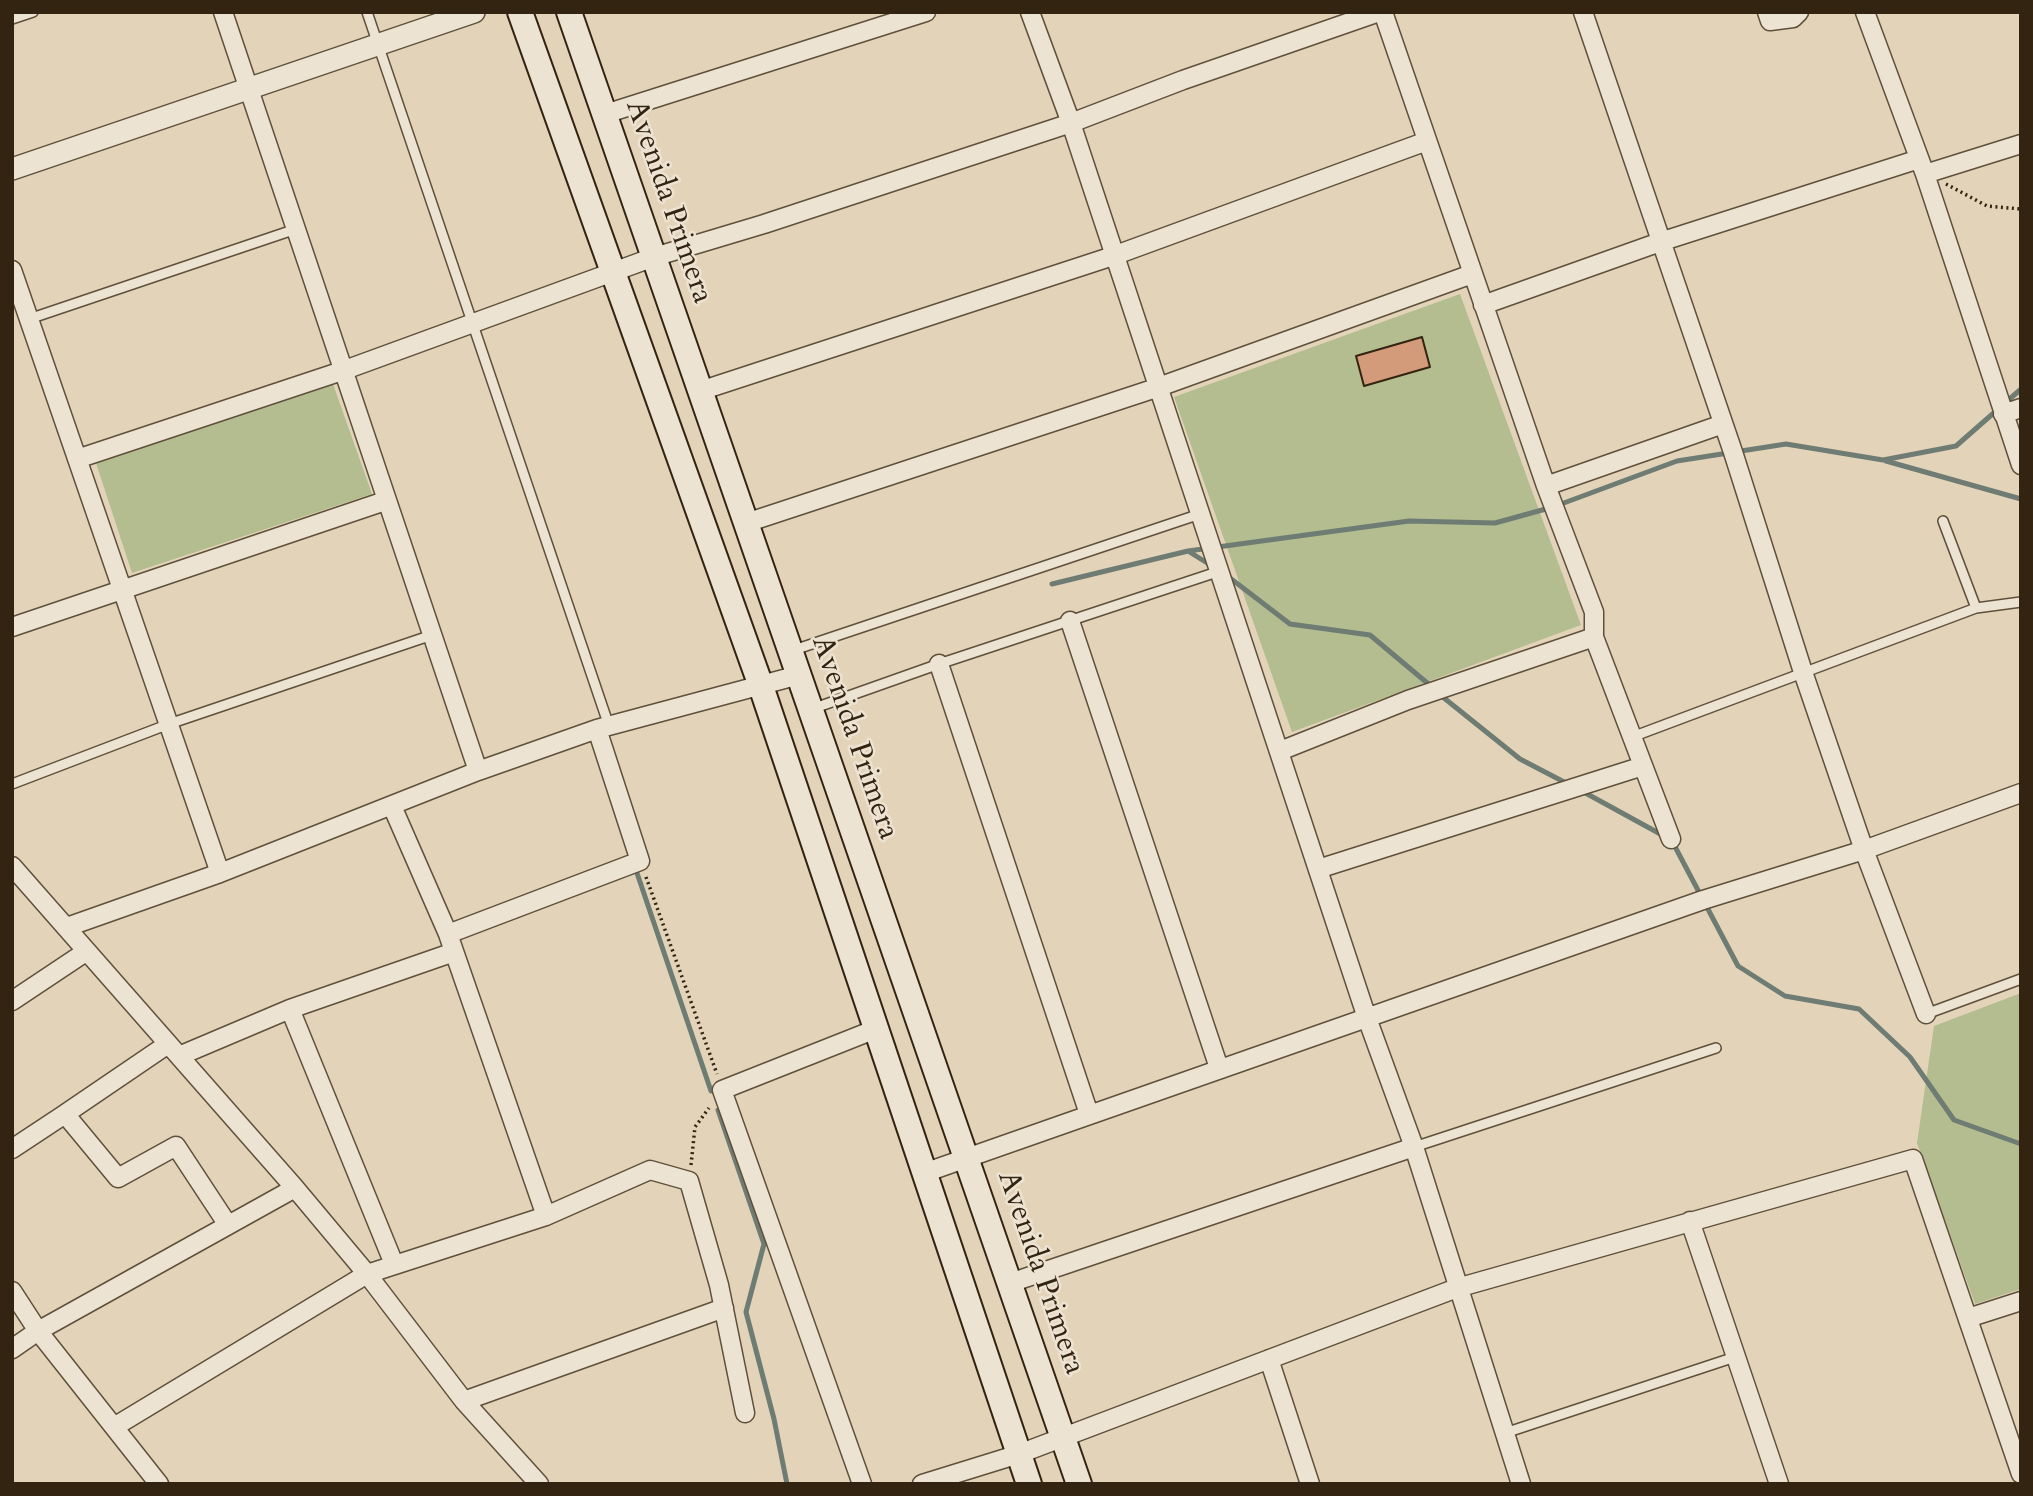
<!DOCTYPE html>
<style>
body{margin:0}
#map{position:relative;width:2033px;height:1496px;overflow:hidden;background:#e3d4b9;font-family:Cardo,serif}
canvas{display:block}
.frame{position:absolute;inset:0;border:14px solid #322411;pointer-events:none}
</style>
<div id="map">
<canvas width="2033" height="1496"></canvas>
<div class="frame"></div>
</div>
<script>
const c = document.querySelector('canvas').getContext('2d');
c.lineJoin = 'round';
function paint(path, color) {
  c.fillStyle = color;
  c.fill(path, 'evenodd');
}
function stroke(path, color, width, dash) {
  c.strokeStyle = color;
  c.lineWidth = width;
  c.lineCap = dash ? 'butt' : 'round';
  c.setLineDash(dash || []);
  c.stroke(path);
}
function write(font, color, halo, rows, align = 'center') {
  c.font = font + ' Cardo,serif';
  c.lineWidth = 5;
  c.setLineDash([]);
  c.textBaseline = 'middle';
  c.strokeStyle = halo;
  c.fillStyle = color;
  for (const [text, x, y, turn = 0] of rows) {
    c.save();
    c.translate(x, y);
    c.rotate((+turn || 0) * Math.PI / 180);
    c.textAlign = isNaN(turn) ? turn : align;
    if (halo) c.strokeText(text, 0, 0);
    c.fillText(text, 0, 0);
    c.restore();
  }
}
paint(new Path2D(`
 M 1460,294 L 1581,625 L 1292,732 L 1174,397 Z
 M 333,384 L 372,494 L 132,573 L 96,463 Z
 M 2021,993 L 2021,1289 L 1975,1304 L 1917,1143 L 1934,1026 Z`), '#b3bd90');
stroke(new Path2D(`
 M 1886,461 L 2021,499
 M 1188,551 L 1409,521 L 1495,523 L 1553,507 L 1677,461 L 1786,444 L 1883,460 L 1956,446 L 2021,389
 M 1226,575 L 1290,624 L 1370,635 L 1432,687
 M 1052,584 L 1188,551 L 1212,566
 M 1439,694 L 1520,759 L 1568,784
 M 1580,790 L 1664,836
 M 1672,841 L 1738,966 L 1785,996 L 1859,1009 L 1910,1057 L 1954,1120 L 2021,1144
 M 637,873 L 711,1091
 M 718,1110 L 764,1244 L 746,1312 L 774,1419 L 787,1484`), '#6e7c73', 5);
const building = new Path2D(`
 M 1422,337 L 1430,367 L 1364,386 L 1356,356 Z`);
paint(building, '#d39b7a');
stroke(building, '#322411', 2);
const service = new Path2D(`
 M 367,12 L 609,726
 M 12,19 L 33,12
 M 29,319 L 296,229
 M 1943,521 L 1976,608
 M 791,651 L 1200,514
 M 812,709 L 939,664 L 1220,571
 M 1632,737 L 1976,608 L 2021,602
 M 12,784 L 169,724 L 432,635
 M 1926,1014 L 2021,979
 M 1414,1147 L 1716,1048
 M 1505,1433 L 1738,1356`);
const minor = new Path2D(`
 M 223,12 L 478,771
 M 1030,12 L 1071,123 L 1367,1018 L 1414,1147 L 1521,1484
 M 1383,12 L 1546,486 L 1594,612 L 1594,637 L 1671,839
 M 1583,12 L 1733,452 L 1803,672 L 1864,850 L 1926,1014
 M 1767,12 L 1770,21 L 1793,18 L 1799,12
 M 1865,12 L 1925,174 L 2021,465
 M 605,114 L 926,12
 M 1925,174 L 2021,144
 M 12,270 L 220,873
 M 1483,305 L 1660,242 L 1919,159
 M 700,391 L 1113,256 L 1427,141
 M 2003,414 L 2021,408
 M 77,459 L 342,371 L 654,257 L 764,224 L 1071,123 L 1183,80 L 1379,12
 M 1546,486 L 1723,424
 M 746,523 L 1156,388 L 1472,274
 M 1070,621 L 1219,1068
 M 12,627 L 385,501
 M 939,664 L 1089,1114
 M 1280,751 L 1408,700 L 1594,637
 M 392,806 L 448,934 L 546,1216
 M 12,866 L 295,1188 L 367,1274 L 464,1401 L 539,1484
 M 1318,869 L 1643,766
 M 67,927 L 220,873 L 478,771 L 597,729 L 799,675
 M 448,934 L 640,861 L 597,729
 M 12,1001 L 87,951
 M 290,1009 L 394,1264
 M 179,1056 L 290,1009 L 454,952
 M 65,1114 L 168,1044
 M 12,1149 L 65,1114 L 118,1178 L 176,1146 L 228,1225
 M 924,1173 L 1703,900 L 1864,850 L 2021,793
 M 1690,1221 L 1779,1484
 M 1010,1283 L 1414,1147
 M 12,1291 L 38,1331 L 159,1484
 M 1968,1318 L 2021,1301
 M 12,1349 L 38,1331 L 295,1188
 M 1269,1359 L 1310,1484
 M 464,1401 L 724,1308
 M 114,1427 L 367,1274 L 546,1216 L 650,1170 L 689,1181 L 719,1285 L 745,1413
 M 862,1484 L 722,1090 L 876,1029
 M 922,1484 L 1019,1454 L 1457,1288 L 1913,1159 L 2021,1474`);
const tertiary = new Path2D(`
 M 12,169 L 474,12`);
const secondary = new Path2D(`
 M 520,12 L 761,686 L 1029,1484
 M 569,12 L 1079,1484`);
stroke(service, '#5e503b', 12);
stroke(minor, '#5e503b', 21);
stroke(tertiary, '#5e503b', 24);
stroke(secondary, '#322411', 28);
stroke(new Path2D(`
 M 1946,184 L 1987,206 L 2021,209
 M 646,877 L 717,1074
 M 691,1165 L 695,1127 L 709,1108`), '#322411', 3.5, [2, 3.5]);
stroke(service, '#ede3d2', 9);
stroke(minor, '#ede3d2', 18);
stroke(tertiary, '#ede3d2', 21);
stroke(secondary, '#ede3d2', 24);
write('30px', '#322411', '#ede3d2', [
 ["Avenida Primera",668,202,71],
 ["Avenida Primera",854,738,71],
 ["Avenida Primera",1040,1273,71]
]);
</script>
